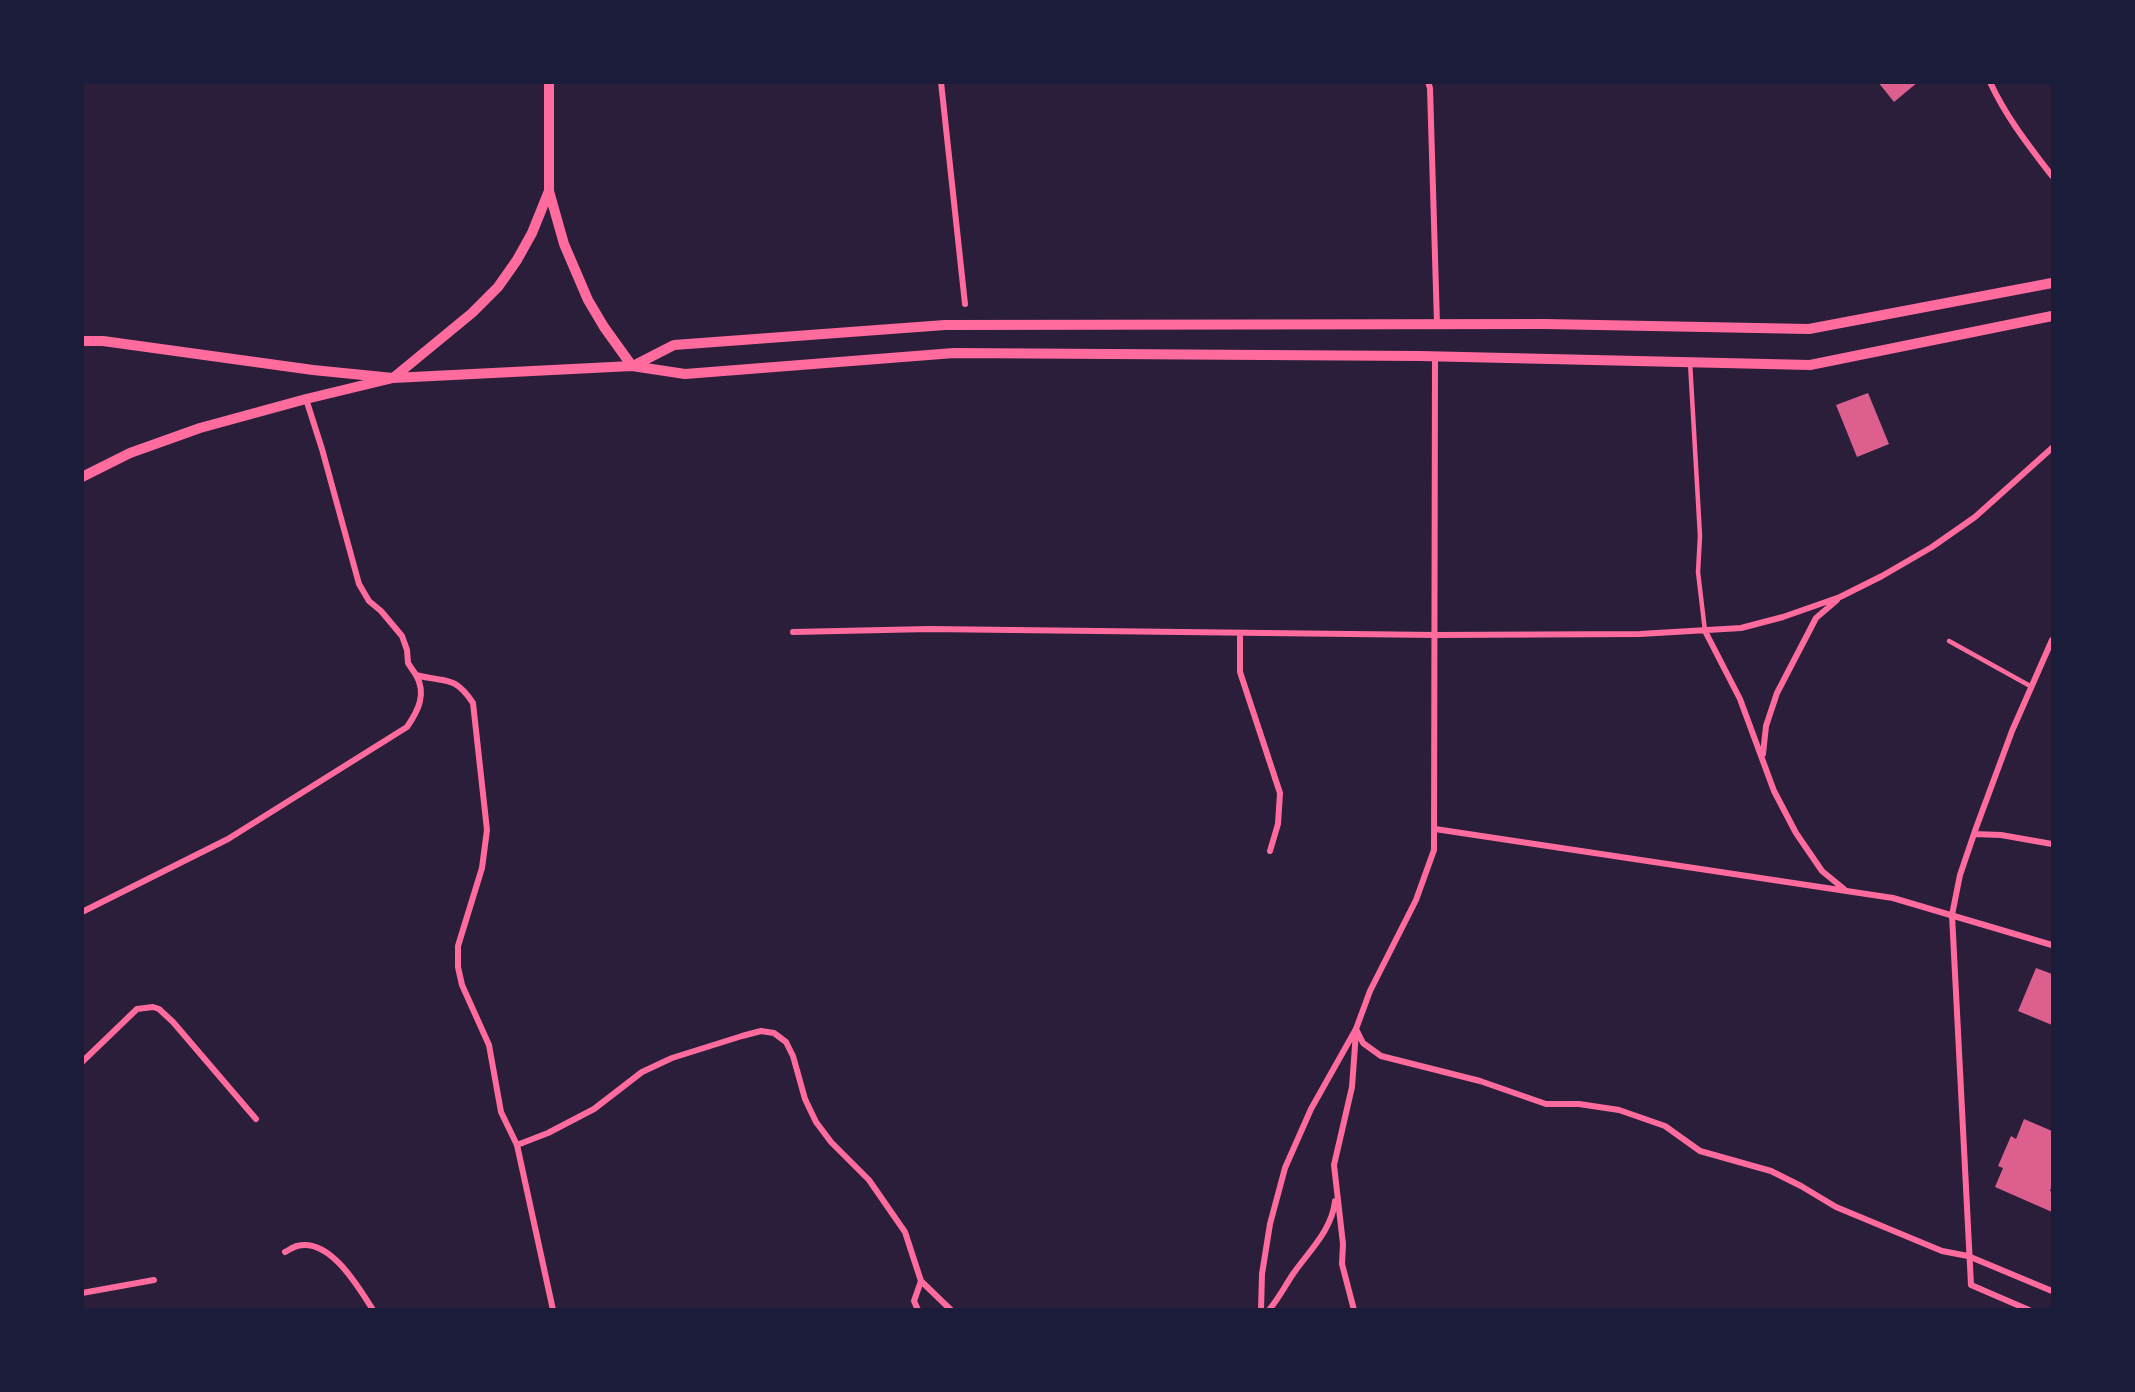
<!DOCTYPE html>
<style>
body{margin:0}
#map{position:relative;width:2135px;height:1392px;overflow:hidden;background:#1b1b3a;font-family:Montserrat,sans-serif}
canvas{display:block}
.frame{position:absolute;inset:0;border:84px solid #1b1b3a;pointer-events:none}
</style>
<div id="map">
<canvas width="2135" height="1392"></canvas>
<div class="frame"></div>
</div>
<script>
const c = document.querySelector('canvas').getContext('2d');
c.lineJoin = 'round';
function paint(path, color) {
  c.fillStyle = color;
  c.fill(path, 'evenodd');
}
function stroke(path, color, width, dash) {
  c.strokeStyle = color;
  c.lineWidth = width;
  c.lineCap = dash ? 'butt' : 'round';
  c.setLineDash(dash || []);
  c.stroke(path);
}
paint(new Path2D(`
 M 83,83 L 2052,83 L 2052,1309 L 83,1309 Z`), '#2a1e3b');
paint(new Path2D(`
 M 1878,82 L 1918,82 L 1894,102 Z
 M 1868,393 L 1889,444 L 1857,457 L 1836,405 Z
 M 2036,968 L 2052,974 L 2052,1025 L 2018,1011 Z
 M 2024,1119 L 2052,1131 L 2052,1185 L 2050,1191 L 2052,1192 L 2052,1212 L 1995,1187 L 2003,1168 L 1998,1166 L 2011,1136 L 2016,1139 Z`), '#dd5f8e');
stroke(new Path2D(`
 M 1690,362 L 1700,536 L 1698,572 L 1705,631
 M 1949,641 L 2032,687`), '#ff6b9d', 4.5);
stroke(new Path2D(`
 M 941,82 L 965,304
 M 1428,82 L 1430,88 L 1437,324
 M 1990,82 C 2006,117 2029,146 2052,176
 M 306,399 L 322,449 L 359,584 L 369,601 L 381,611 L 402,636 L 407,650 L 408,663 L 416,675 C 445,683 454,674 473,703 L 487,830 L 482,868 L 458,946 L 458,967 L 462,985 L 489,1045 L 501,1112 L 517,1145 L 553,1310
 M 1705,631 L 1740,699 L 1774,791 L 1796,833 L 1822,871 L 1844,889
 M 793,632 L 929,629 L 1435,635 L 1640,634 L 1741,628 L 1783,617 L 1840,597 L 1882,576 L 1932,547 L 1975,517 L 2052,448
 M 1240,633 L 1240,672 L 1280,793 L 1278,824 L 1270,851
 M 1763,754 L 1766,726 L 1777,693 L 1816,618 L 1837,600
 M 1435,829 L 1893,898 L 2052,945
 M 1974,834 L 2001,835 L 2052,844
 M 82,912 L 228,839 L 407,727 C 418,711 427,694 416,675
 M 1356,1029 L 1363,1043 L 1381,1056 L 1480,1081 L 1546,1104 L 1579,1104 L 1619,1110 L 1665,1126 L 1700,1151 L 1771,1171 L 1801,1186 L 1836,1207 L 1942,1251 L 1968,1256 L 2052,1291
 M 82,1062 L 137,1009 L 153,1007 L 159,1009 L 173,1022 L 256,1119
 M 517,1145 L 548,1133 L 594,1109 L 642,1072 L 672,1058 L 742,1036 L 761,1031 L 774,1033 L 786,1042 L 793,1056 L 805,1099 L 816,1122 L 831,1142 L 869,1180 L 905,1232 L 921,1281 L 914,1301 L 918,1310
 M 285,1252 C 289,1250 293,1247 297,1246 C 330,1237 359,1288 373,1310
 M 921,1281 L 951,1310
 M 82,1293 L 154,1280
 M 1261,1310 L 1262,1274 L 1270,1224 L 1285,1168 L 1311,1109 L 1356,1029 L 1370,991 L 1416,900 L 1434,850 L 1435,356
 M 1269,1310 C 1279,1298 1285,1286 1293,1274 C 1309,1251 1332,1230 1335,1201
 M 1354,1310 L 1342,1264 L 1343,1244 L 1334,1165 L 1352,1087 L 1356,1032
 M 2029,1310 L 1971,1285 L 1952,915 L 1960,875 L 1976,828 L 2012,731 L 2052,640`), '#ff6b9d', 6);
stroke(new Path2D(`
 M 549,82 L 549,191 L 564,244 L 588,300 L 604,327 L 632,366
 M 82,341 L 103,341 L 313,370 L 393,378 L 632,366 L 685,374 L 954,353 L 1420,356 L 1810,365 L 2052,316
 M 633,366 L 674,345 L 945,325 L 1545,324 L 1809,329 L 2052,283
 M 82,477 L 130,453 L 200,428 L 306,399 L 393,378 L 472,313 L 498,287 L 517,260 L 532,233 L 549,191`), '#ff6b9d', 10);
</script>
